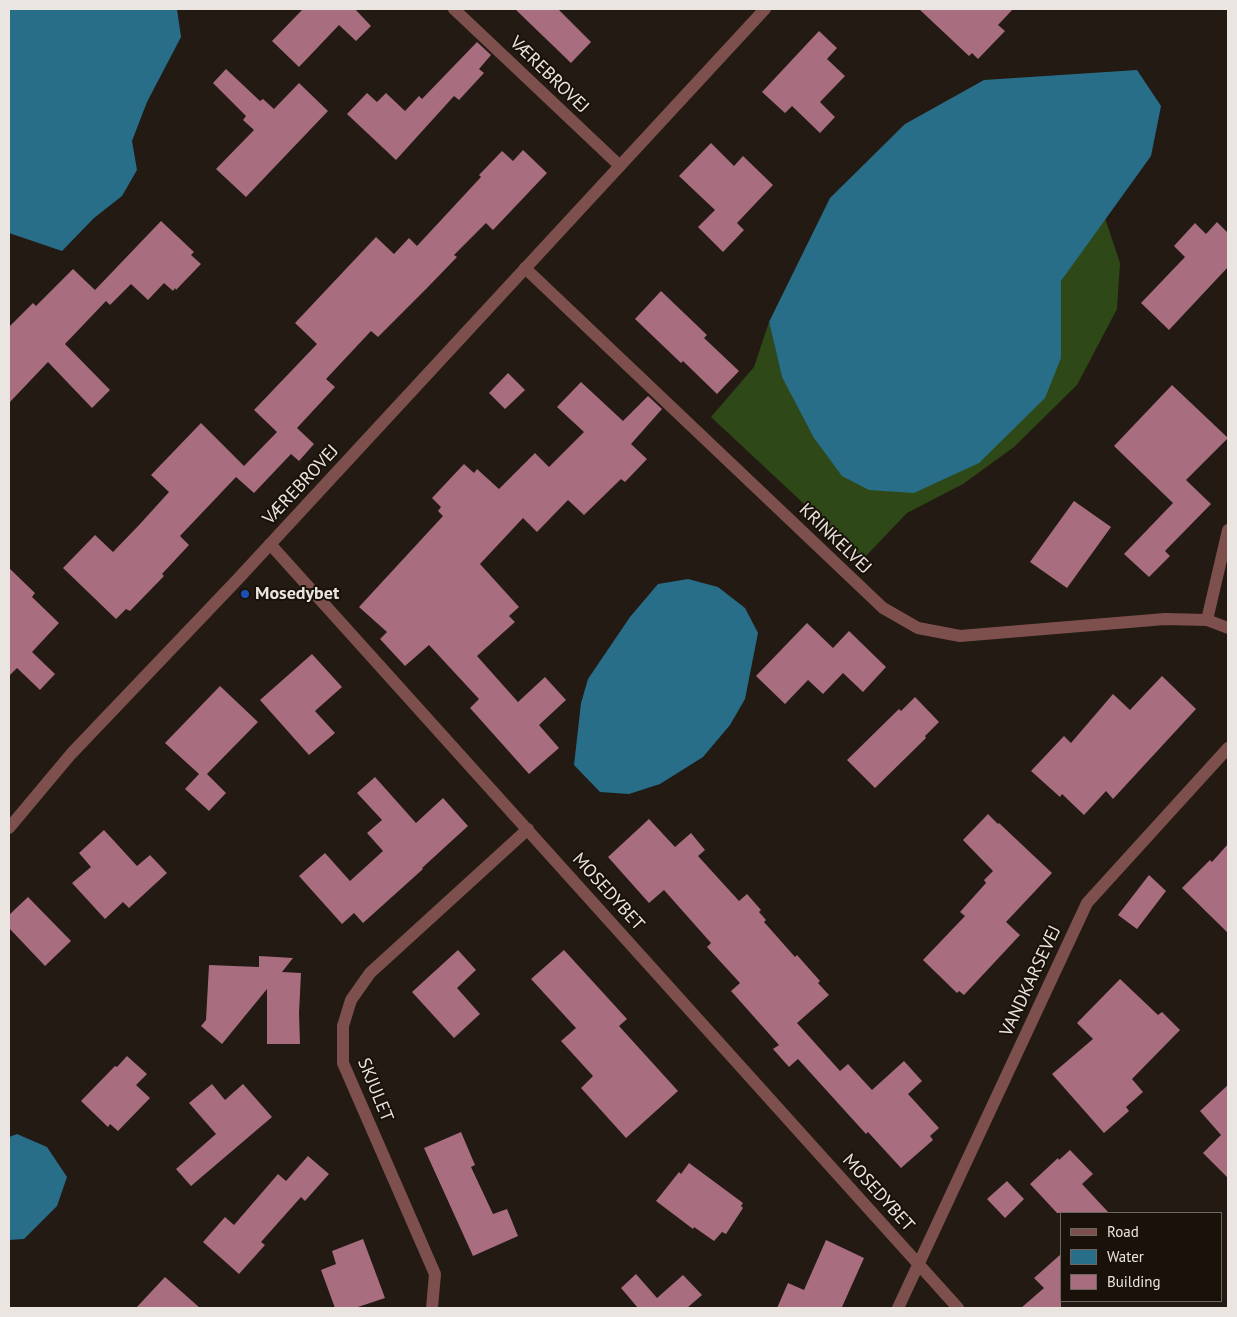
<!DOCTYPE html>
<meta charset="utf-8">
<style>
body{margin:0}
#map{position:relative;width:1237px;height:1317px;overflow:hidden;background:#221a13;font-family:"PT Sans",sans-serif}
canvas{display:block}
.frame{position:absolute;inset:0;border:10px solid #eae5e0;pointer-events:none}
.legend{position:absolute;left:1060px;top:1212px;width:162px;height:90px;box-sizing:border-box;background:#19110a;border:1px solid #6d6660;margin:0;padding:6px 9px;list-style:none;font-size:15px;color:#eae5e0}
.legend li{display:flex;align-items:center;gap:10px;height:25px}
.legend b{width:25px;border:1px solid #6d6660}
</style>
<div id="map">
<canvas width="1237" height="1317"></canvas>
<div class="frame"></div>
<ul class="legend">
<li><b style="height:6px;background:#7d4f4d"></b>Road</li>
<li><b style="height:14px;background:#286e88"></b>Water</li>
<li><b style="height:14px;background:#a96d80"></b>Building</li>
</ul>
</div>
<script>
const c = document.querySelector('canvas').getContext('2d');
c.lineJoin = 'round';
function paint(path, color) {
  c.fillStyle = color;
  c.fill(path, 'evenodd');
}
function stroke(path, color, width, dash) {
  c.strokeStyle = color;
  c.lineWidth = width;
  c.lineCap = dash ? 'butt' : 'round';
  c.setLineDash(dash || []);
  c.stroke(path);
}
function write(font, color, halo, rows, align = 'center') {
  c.font = font + ' "PT Sans",sans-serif';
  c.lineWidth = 4;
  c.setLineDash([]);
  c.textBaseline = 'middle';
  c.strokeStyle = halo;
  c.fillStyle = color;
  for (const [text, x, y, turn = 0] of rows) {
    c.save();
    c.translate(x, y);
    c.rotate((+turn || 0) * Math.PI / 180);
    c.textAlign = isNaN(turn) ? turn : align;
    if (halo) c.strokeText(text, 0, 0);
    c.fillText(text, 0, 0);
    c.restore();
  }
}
paint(new Path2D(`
 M 1105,218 L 1120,263 L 1117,309 L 1077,385 L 1014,447 L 963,484 L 907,513 L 863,559 L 711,417 L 754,367 L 769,322 L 782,377 L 1061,358 L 1061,281 Z`), '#2f4817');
paint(new Path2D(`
 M 9,9 L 177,9 L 181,37 L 147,102 L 132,141 L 137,170 L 122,196 L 94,218 L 62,251 L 9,233 Z
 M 1137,70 L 1161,106 L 1151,156 L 1061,281 L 1061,358 L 1045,398 L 979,463 L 914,493 L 869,490 L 842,476 L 814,438 L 782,377 L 769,322 L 830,198 L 905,124 L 984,80 Z
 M 688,579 L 718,587 L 745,608 L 758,633 L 745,699 L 730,725 L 703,757 L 660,784 L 629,794 L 600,792 L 574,765 L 581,703 L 588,679 L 630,617 L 658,584 Z
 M 17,1134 L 47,1147 L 67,1177 L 57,1206 L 24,1239 L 9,1240 L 9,1137 Z`), '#286e88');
paint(new Path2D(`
 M 303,9 L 355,9 L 371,26 L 356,41 L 339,25 L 299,67 L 272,41 Z
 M 515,9 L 558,9 L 591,42 L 571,63 Z
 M 919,9 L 1013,9 L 998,25 L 1005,31 L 978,59 L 972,53 L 969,56 Z
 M 819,31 L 837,48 L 827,59 L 845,76 L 820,102 L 835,117 L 820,133 L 792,106 L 785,113 L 762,92 Z
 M 477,42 L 491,55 L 479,69 L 484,73 L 459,100 L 454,96 L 396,160 L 347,114 L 367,93 L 377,102 L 386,93 L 405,111 L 419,96 L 422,99 Z
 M 226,69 L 260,101 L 263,99 L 274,109 L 299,83 L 328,111 L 246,197 L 216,169 L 254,130 L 243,120 L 246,116 L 213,83 Z
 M 711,143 L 734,166 L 743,156 L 773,185 L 737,223 L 744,230 L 723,252 L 698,227 L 715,210 L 679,176 Z
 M 523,150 L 547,173 L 493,230 L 486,223 L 454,255 L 457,257 L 428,287 L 378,337 L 371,331 L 326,379 L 335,387 L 297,428 L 314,444 L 299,461 L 291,454 L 254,493 L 236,477 L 180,536 L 189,545 L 162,574 L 164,576 L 130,611 L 126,609 L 116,619 L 63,568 L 95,535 L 113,552 L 140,524 L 169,492 L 151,475 L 201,423 L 244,466 L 277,432 L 254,410 L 317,344 L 295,323 L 376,237 L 394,254 L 409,238 L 417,246 L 481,177 L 479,175 L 502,151 L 513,161 Z
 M 161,221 L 194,252 L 191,255 L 201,264 L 176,290 L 175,288 L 173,291 L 164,283 L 148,300 L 131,284 L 110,305 L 106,301 L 65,344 L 110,390 L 92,408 L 48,362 L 9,403 L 9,327 L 33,303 L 36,306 L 73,269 L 95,290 Z
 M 1217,222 L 1228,233 L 1228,267 L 1169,330 L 1141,303 L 1185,257 L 1174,246 L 1195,223 L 1206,234 Z
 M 661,291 L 707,335 L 704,338 L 739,371 L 717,394 L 683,361 L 681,363 L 635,319 Z
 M 508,373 L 525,390 L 505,409 L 489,393 Z
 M 581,382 L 623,421 L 648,396 L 662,409 L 631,444 L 647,459 L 625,482 L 621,479 L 584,515 L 568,500 L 537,532 L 523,518 L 480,564 L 519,607 L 509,616 L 515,622 L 477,656 L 518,702 L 545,677 L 566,700 L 539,725 L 559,748 L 529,774 L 470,708 L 479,699 L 429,645 L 405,666 L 380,639 L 387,632 L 359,607 L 443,516 L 438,511 L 441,507 L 432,498 L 464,464 L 474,473 L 477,469 L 499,489 L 535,453 L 549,467 L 584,432 L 557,407 Z
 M 1172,385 L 1228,438 L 1186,480 L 1211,504 L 1165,551 L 1170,556 L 1149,577 L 1124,554 L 1173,503 L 1114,446 Z
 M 1074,501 L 1111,527 L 1067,588 L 1030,562 Z
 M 9,568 L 35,593 L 32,597 L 59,623 L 32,652 L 55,674 L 40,690 L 17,668 L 9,676 Z
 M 807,623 L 833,648 L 849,631 L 886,667 L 863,692 L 843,673 L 823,694 L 808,680 L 785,704 L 756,676 Z
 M 312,654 L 342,687 L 315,711 L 335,733 L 309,755 L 260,700 Z
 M 1162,676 L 1196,709 L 1113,799 L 1106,791 L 1084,815 L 1062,794 L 1060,797 L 1031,771 L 1064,736 L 1071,743 L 1113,694 L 1130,710 Z
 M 220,686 L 258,722 L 207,774 L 226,793 L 209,811 L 185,789 L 199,774 L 165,743 Z
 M 915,697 L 939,722 L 925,736 L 926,738 L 875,788 L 847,760 L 899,709 L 901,711 Z
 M 375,777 L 416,823 L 443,798 L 468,826 L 422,868 L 423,869 L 363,923 L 354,913 L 342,924 L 299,876 L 325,853 L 350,881 L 383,851 L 367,833 L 382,820 L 357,793 Z
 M 988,814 L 998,824 L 999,823 L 1052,873 L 1006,922 L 1020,935 L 964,995 L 959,991 L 957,993 L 923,960 L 965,916 L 960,912 L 986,883 L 984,880 L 993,871 L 963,840 Z
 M 649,819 L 675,847 L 691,833 L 705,850 L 698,856 L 739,901 L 747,894 L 761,910 L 759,912 L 766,920 L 764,922 L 795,957 L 797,955 L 820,981 L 818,983 L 829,995 L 797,1023 L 840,1071 L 848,1064 L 872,1090 L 904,1061 L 922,1081 L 908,1094 L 939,1128 L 930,1136 L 933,1140 L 901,1168 L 868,1132 L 866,1134 L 798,1059 L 789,1067 L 773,1049 L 779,1045 L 731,991 L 740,983 L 707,947 L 711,943 L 664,890 L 649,903 L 608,857 Z
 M 104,830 L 137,866 L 150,855 L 167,873 L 129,908 L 123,902 L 105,919 L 72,883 L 91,867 L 79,853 Z
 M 1228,844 L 1228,933 L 1182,888 L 1210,860 L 1212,862 Z
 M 1149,875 L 1166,891 L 1137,929 L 1118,915 Z
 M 28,897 L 71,941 L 45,966 L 9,928 L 9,915 Z
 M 458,950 L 476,970 L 457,988 L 480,1014 L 454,1038 L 412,992 Z
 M 564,950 L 627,1019 L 619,1026 L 678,1091 L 626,1138 L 581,1088 L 593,1076 L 561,1041 L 576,1028 L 531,979 Z
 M 259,956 L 293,958 L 282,972 L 301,973 L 299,1013 L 300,1044 L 267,1044 L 267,989 L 222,1044 L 201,1026 L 206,1020 L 209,965 L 259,967 Z
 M 1120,979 L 1158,1015 L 1162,1012 L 1180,1030 L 1132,1079 L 1143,1092 L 1126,1107 L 1129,1111 L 1104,1133 L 1052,1074 L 1093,1039 L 1077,1023 Z
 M 127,1056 L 147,1074 L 136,1085 L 150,1098 L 118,1131 L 110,1124 L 108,1127 L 81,1101 L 115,1066 L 117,1067 Z
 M 212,1084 L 225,1100 L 243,1084 L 272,1117 L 191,1186 L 176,1169 L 216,1134 L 189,1103 Z
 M 1228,1085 L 1228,1178 L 1203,1153 L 1221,1135 L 1200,1111 Z
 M 461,1132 L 475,1165 L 471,1167 L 493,1214 L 507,1209 L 518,1236 L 473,1256 L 424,1148 Z
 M 1070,1150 L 1093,1174 L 1082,1184 L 1109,1213 L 1057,1213 L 1030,1184 L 1058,1158 L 1059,1160 Z
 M 308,1156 L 329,1174 L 305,1201 L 301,1197 L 261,1242 L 265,1245 L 239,1274 L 203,1242 L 225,1217 L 234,1225 L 278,1174 L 286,1181 Z
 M 689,1163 L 743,1203 L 741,1206 L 743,1208 L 726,1234 L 722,1232 L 714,1241 L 694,1227 L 693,1229 L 656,1201 L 679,1172 L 681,1174 Z
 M 1007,1181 L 1024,1199 L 1005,1218 L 987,1199 Z
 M 363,1239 L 385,1298 L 355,1308 L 335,1308 L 321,1270 L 336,1264 L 332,1251 Z
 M 826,1240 L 864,1258 L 842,1307 L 845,1308 L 777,1308 L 788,1283 L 804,1290 Z
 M 1061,1254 L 1061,1308 L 1021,1308 L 1044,1288 L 1034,1278 Z
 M 636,1274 L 657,1298 L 683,1275 L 702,1295 L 687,1308 L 638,1308 L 621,1288 Z
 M 165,1277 L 200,1308 L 136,1308 Z`), '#a96d80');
stroke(new Path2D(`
 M 454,9 L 620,166
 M 525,268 L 883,608 L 918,628 L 960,636 L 1165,619 L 1207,620 L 1228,628
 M 270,544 L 958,1308
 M 1207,620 L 1228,530
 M 432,1308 L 435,1274 L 343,1063 L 343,1026 L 351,1000 L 370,973 L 528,829
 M 898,1308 L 1087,903 L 1228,748`), '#7d4f4d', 12);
stroke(new Path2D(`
 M 9,828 L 71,754 L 237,580 L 765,9`), '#7d4f4d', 12);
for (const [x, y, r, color] of [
 [245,594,5,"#1a4fb4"]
]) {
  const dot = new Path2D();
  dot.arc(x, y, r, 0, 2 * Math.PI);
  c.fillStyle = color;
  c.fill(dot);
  stroke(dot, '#19110a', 2);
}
write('18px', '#eae5e0', '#19110a', [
 ["VÆREBROVEJ",549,75,44],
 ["VÆREBROVEJ",301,485,-47],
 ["KRINKELVEJ",835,539,44],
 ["MOSEDYBET",608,892,48],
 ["VANDKARSEVEJ",1031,981,-65],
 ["SKJULET",375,1090,68],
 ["MOSEDYBET",878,1193,48]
]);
write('bold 18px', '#eae5e0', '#19110a', [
 ["Mosedybet",255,594]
], 'left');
</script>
